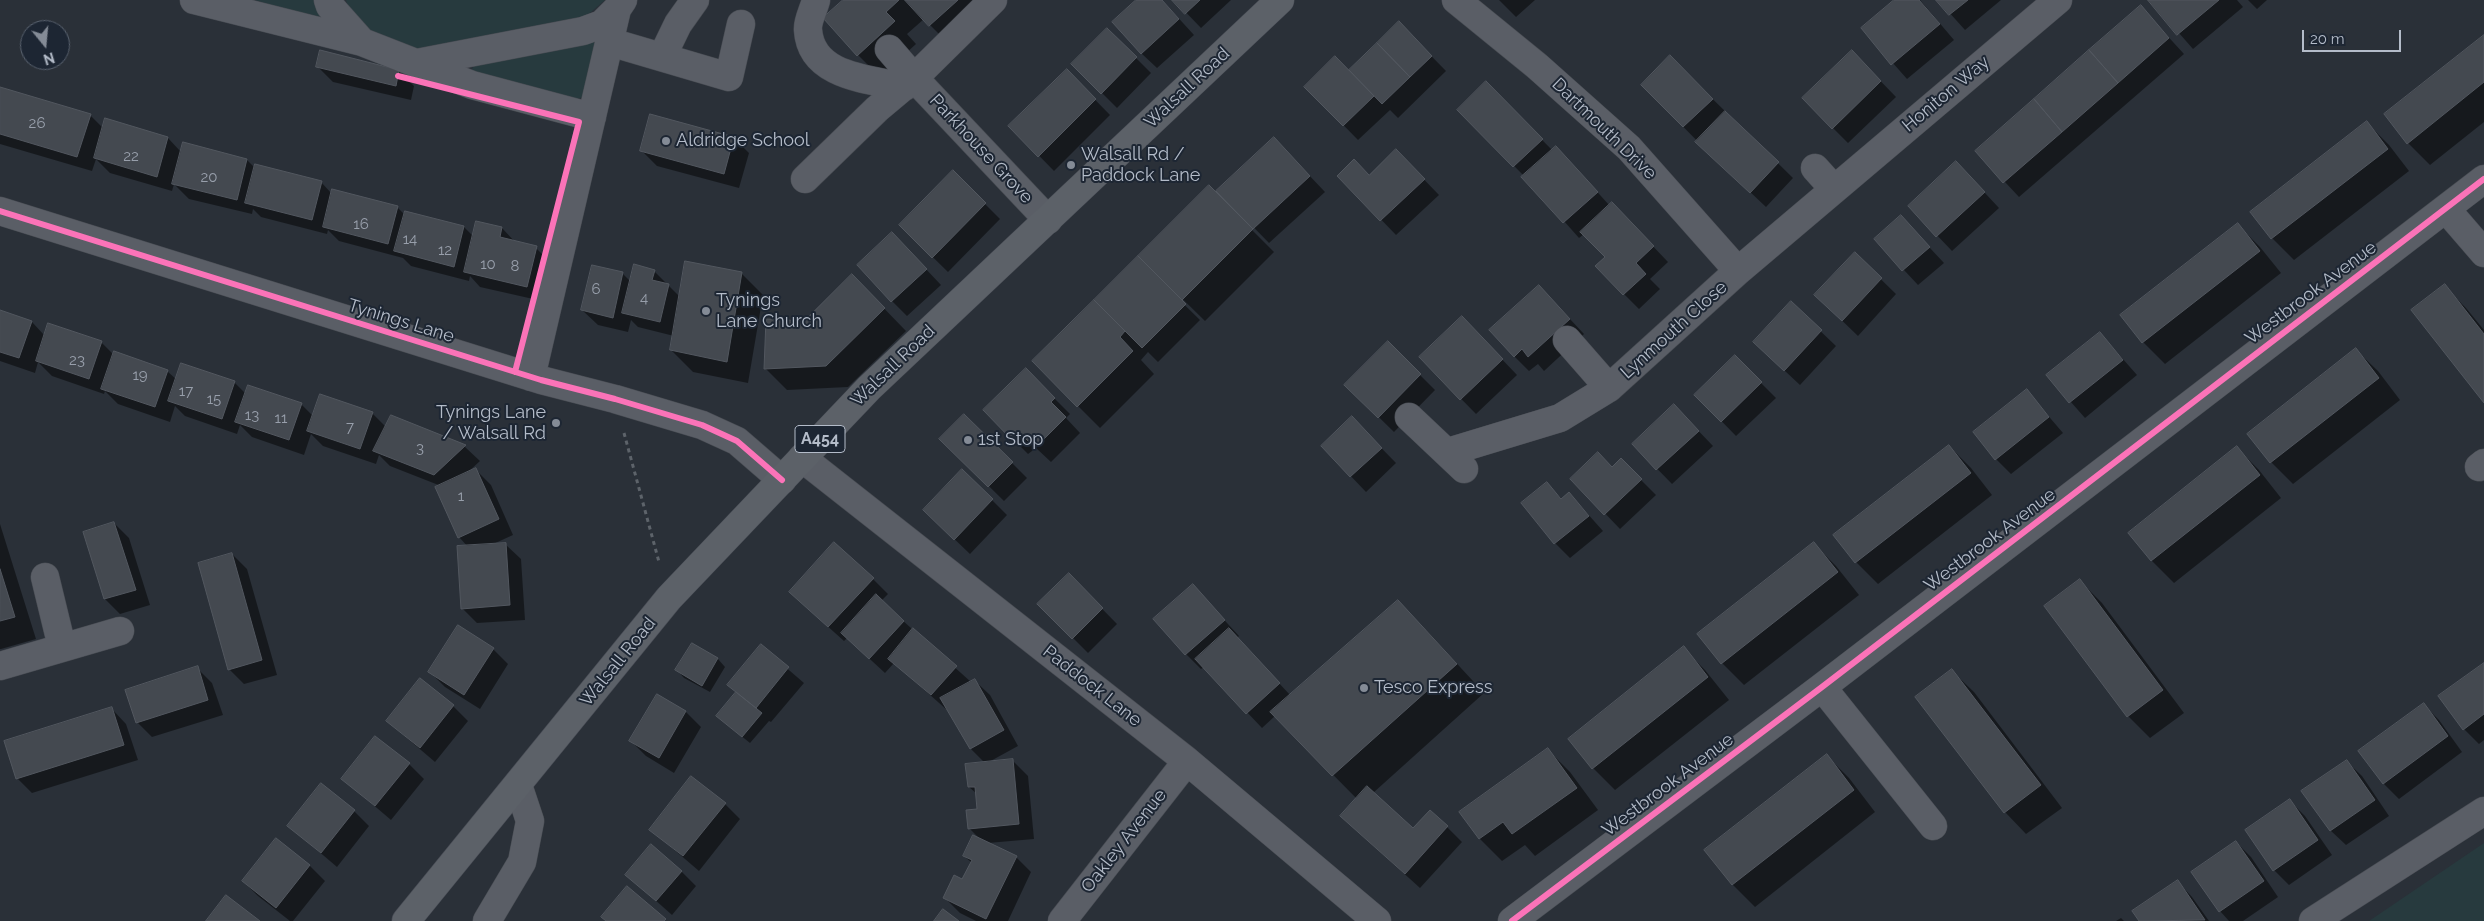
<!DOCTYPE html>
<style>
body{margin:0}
#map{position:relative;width:2484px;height:921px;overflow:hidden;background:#2a3038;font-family:Raleway,sans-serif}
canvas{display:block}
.north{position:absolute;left:20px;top:20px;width:50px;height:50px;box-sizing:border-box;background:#1d2633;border:1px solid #59626f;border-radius:50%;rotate:163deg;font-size:14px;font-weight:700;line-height:20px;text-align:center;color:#b4bcc9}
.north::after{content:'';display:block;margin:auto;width:18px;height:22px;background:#848b96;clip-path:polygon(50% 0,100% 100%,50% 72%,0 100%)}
.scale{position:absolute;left:2302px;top:30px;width:99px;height:22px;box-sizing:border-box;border:2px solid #b4bcc9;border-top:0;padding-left:6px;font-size:15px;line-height:18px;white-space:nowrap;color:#b4bcc9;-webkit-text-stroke:4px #1d2633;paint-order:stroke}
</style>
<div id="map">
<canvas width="2484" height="921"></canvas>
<div class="north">N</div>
<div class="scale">20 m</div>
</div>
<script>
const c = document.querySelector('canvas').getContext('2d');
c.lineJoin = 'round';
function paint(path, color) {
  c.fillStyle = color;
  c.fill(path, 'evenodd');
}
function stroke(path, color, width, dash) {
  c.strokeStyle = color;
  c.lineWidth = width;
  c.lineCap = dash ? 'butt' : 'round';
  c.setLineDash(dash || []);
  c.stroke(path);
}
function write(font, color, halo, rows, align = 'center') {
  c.font = font + ' Raleway,sans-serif';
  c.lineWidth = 4;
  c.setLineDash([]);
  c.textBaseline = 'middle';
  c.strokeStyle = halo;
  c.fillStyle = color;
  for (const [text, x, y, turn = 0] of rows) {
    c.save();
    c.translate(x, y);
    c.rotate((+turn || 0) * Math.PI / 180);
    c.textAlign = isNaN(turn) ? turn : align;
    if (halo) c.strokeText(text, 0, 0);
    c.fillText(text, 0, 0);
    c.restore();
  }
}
paint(new Path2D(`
 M 255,0 L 317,0 L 330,23 Z
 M 346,0 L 605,0 L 584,18 L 420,51 L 372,33 L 348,6 Z
 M 593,41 L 595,42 L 585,96 L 575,100 L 473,73 L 472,69 L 475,64 Z
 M 2484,843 L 2484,921 L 2369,921 Z`), '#273a3e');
paint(new Path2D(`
 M 845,0 L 982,0 L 952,47 L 924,19 L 907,34 L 916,44 L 880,77 L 858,55 Z
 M 1138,0 L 1162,0 L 1194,35 L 1157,68 L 1141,53 Z
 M 1174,0 L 1231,0 L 1201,28 Z
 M 1499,0 L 1535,0 L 1516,17 Z
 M 1896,0 L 1920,0 L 1954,40 L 1907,79 L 1862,28 Z
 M 1938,0 L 2001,0 L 1965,30 Z
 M 2150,0 L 2237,0 L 2243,7 L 2193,49 Z
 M 2248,0 L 2267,0 L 2257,9 Z
 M 2141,7 L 2184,54 L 2019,197 L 1976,151 Z
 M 1399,23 L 1446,71 L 1398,118 L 1390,110 L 1358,140 L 1306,87 L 1349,72 Z
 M 1107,29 L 1151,73 L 1117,108 L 1073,64 Z
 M 2484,36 L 2484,122 L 2430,165 L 2408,143 Z
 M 1670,57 L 1793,178 L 1766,207 L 1712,156 L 1642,85 Z
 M 318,67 L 399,71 L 414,86 L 411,100 L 333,82 Z
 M 1867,67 L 1896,97 L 1848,143 L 1833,128 Z
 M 1067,71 L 1110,115 L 1054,171 L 1010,126 Z
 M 1486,83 L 1553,151 L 1571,163 L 1610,206 L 1627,219 L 1668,262 L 1650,279 L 1660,289 L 1639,309 L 1624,294 L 1607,257 L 1584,234 L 1579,238 L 1524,176 L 1459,110 Z
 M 0,88 L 90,115 L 104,129 L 106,120 L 168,138 L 181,152 L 247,160 L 255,168 L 321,182 L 332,194 L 397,207 L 405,215 L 464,227 L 474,237 L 502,228 L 516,243 L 536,248 L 551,263 L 542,301 L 480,287 L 470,276 L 469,281 L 411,266 L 403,258 L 339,241 L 328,230 L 327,234 L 261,217 L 253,209 L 252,214 L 189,199 L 174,184 L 172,191 L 110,173 L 96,159 L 92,171 L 0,144 Z
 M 2367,123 L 2389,145 L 2409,171 L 2294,260 L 2272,238 L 2252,212 Z
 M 734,138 L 749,153 L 739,188 L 657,166 L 642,151 Z
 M 1289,154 L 1325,192 L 1269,243 L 1218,191 Z
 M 1411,166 L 1439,195 L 1396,235 L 1339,176 L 1369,176 Z
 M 953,172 L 1000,219 L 948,272 L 900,225 Z
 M 1971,178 L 1999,208 L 1952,251 L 1909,206 Z
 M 1209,187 L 1274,252 L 1205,321 L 1150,267 L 1148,269 L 1200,320 L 1158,362 L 1148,352 L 1141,360 L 1154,374 L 1100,428 L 1033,361 Z
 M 1901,217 L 1944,263 L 1918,285 L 1875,239 Z
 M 2238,225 L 2260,247 L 2281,273 L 2165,364 L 2143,342 Z
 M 907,249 L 941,285 L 907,316 L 892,301 Z
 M 1855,254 L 1896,294 L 1858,336 L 1831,310 Z
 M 654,271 L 680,297 L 741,273 L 763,295 L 748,383 L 693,372 L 671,350 L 674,336 L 638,327 L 631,320 L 628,332 L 598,325 L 582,310 L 623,274 L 631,282 Z
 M 2444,286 L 2466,308 L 2484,330 L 2484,401 Z
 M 874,298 L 906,331 L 848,387 L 787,390 L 765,368 L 804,323 Z
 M 1554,302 L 1584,334 L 1544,371 L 1538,364 L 1529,371 L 1514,356 Z
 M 1791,303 L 1836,346 L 1800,385 L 1770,357 Z
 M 0,312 L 32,322 L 45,336 L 101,342 L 114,355 L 167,371 L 177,380 L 234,382 L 246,394 L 301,404 L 313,416 L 372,413 L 386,427 L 391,416 L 465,447 L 480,461 L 467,473 L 476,470 L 491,485 L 513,535 L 491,545 L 505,544 L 521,559 L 525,620 L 477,623 L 462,608 L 468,547 L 459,537 L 441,486 L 390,466 L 379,455 L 376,464 L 323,446 L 311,434 L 304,455 L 252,437 L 240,425 L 237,434 L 185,416 L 175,406 L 170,422 L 118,404 L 105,391 L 104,394 L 52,376 L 38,362 L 35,373 L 0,361 Z
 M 1477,333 L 1517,375 L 1476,414 L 1420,357 Z
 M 2100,333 L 2137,375 L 2085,418 L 2048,376 Z
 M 1388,343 L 1435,390 L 1394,432 L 1346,385 Z
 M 2356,350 L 2378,371 L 2400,400 L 2293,484 L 2271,462 Z
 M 1735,357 L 1776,398 L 1736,436 L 1696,395 Z
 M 1026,370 L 1070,414 L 1066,418 L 1080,433 L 1051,462 L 1036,448 L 1028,454 L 984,410 Z
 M 2027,391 L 2063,433 L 2011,474 L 1996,459 Z
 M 964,415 L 1027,478 L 1004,501 L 941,439 Z
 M 1352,418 L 1396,463 L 1366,492 L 1322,446 Z
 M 1689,421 L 1713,446 L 1672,484 L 1633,444 Z
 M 1949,446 L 1971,468 L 1992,495 L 1878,584 L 1856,562 Z
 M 2237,448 L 2259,470 L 2281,498 L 2174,583 L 2152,561 L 2130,533 Z
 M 1621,460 L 1656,495 L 1620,529 L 1572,479 L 1612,468 Z
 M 1547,484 L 1562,499 L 1569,493 L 1603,531 L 1570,558 L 1555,543 Z
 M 992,500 L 1007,515 L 970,554 L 924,510 Z
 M 114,523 L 129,538 L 150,605 L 120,614 L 105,599 Z
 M 0,524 L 36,639 L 1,649 L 0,649 Z
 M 1814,544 L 1836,566 L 1859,595 L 1744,685 L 1722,663 Z
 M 232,554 L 247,569 L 277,675 L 244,684 L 229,669 Z
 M 1069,575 L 1117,624 L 1088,653 L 1039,604 Z
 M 873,579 L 888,594 L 881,601 L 971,682 L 974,680 L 990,695 L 1018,746 L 987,763 L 1012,760 L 1028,776 L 1034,839 L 988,843 L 1016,857 L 1031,872 L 1008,921 L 976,921 L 960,913 L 945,898 L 963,881 L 972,863 L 964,856 L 980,839 L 970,829 L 978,810 L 977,794 L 969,787 L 985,763 L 971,749 L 947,710 L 894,663 L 885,673 L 847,638 L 844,641 L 806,607 Z
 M 2080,581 L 2102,603 L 2184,713 L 2150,738 L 2128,716 L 2046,606 Z
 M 1193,586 L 1239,636 L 1237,638 L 1291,696 L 1426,630 L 1484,693 L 1373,793 L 1413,830 L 1447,827 L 1462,842 L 1420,888 L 1357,831 L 1357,799 L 1275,716 L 1262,728 L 1204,667 L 1201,669 L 1186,654 L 1155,620 Z
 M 692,645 L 718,659 L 725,667 L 710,692 L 684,678 L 677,670 Z
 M 761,646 L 804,683 L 771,722 L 769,721 L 750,743 L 725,723 L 737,693 Z
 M 1683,648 L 1705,670 L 1729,700 L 1615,790 L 1593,768 L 1569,739 Z
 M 493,649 L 508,664 L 480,709 L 445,687 L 430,672 Z
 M 2484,665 L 2484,740 L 2479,744 L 2464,729 Z
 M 197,668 L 212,683 L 223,715 L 152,737 L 137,722 Z
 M 1952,671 L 1974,692 L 2062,808 L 2026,834 L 2005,812 Z
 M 657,695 L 686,712 L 701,727 L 674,773 L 646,756 L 631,741 Z
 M 2424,705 L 2439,720 L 2462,752 L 2399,799 L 2384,784 Z
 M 453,706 L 468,721 L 435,762 L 387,721 Z
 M 111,708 L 126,724 L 138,760 L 32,793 L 17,778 Z
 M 1548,750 L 1570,772 L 1598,810 L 1535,856 L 1525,845 L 1502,861 L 1480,839 L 1461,812 Z
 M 1827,756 L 1849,778 L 1875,812 L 1755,907 L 1733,885 L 1706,850 Z
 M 2346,761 L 2362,776 L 2389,816 L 2346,845 L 2330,830 Z
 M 409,764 L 424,779 L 391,820 L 343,779 Z
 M 2290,801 L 2305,816 L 2332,855 L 2289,885 L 2274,870 Z
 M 725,804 L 740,819 L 699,871 L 650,829 Z
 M 354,811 L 369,826 L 337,867 L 289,826 Z
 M 276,840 L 310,866 L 325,881 L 293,921 L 290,921 L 258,896 L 243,881 Z
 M 2236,842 L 2251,857 L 2278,897 L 2243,921 L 2229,921 L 2220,911 Z
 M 681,871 L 696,886 L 672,915 L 627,875 Z
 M 2177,881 L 2192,897 L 2209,921 L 2141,921 L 2134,911 Z
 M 2121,918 L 2124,921 L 2116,921 Z`), '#0007');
const building = new Path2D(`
 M 843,0 L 899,0 L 886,12 L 895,21 L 857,56 L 823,18 Z
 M 905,0 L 958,0 L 929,26 Z
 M 1136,0 L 1162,0 L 1179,19 L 1141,54 L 1112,22 Z
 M 1172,0 L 1200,0 L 1185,14 Z
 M 1894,0 L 1919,0 L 1940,24 L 1891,65 L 1861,28 Z
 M 1936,0 L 1968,0 L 1949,15 Z
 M 2148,0 L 2219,0 L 2177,35 Z
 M 2141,5 L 2169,38 L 2118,83 L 2089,50 Z
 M 1399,21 L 1432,56 L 1410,77 L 1377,43 Z
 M 1107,28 L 1137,57 L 1101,94 L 1071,64 Z
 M 2484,35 L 2484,82 L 2407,144 L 2384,114 Z
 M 1377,43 L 1410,77 L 1382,104 L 1349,70 Z
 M 320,50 L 399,70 L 396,86 L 316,67 Z
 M 1852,50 L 1881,81 L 1832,129 L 1802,98 Z
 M 2089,50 L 2118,83 L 2062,132 L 2034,99 Z
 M 1670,55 L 1713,99 L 1683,127 L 1641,85 Z
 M 1335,56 L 1374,96 L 1343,126 L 1304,87 Z
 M 1067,69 L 1096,99 L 1038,157 L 1008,126 Z
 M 1486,81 L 1543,139 L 1513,167 L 1457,110 Z
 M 0,87 L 91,114 L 77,157 L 0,134 Z
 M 2034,99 L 2062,132 L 2003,183 L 1975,151 Z
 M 1725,111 L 1779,162 L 1750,193 L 1695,142 Z
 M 650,114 L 734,137 L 724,174 L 640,151 Z
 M 105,118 L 168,137 L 157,177 L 94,158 Z
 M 2367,121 L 2388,149 L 2271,239 L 2250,212 Z
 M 1274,137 L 1310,176 L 1253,229 L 1216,191 Z
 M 183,142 L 247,159 L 237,200 L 172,184 Z
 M 1556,146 L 1598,192 L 1563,223 L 1521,177 Z
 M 1396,149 L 1425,179 L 1380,221 L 1337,176 L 1354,159 L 1369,175 Z
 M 1956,161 L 1985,192 L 1936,237 L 1908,206 Z
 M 255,164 L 322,181 L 312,220 L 245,203 Z
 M 953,170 L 986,203 L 932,258 L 899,225 Z
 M 1209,185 L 1253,229 L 1182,300 L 1138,256 Z
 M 332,189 L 398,206 L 388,244 L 323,227 Z
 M 1612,202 L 1654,246 L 1636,263 L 1646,274 L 1623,295 L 1595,266 L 1605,257 L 1580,232 Z
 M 405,211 L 464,226 L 454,267 L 394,251 Z
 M 1901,215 L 1930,247 L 1902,271 L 1874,239 Z
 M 476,221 L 502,227 L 500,237 L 537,246 L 527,287 L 464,272 Z
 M 2238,223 L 2260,251 L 2142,343 L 2120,315 Z
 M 892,232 L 927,269 L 891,302 L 857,265 Z
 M 1855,252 L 1882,278 L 1842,321 L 1814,295 Z
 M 1138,256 L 1186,304 L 1142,348 L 1094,300 Z
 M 685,261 L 742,272 L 727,362 L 670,350 Z
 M 634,264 L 655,270 L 652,280 L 669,284 L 660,322 L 622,313 Z
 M 592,265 L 623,272 L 613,318 L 581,310 Z
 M 852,274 L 885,308 L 826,366 L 764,369 L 766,319 L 804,321 Z
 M 2445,284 L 2484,334 L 2484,403 L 2411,310 Z
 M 1539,285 L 1570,319 L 1528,357 L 1522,349 L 1514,357 L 1489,330 Z
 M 1094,300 L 1125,331 L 1120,337 L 1133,351 L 1077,407 L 1032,361 Z
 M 1791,301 L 1822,330 L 1784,371 L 1753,342 Z
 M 0,310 L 32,321 L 19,358 L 0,352 Z
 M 1462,316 L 1503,359 L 1460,400 L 1419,357 Z
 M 48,323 L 102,341 L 89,379 L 36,361 Z
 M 2100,332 L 2123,360 L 2069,403 L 2046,375 Z
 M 1388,341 L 1421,374 L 1378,418 L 1344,385 Z
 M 2356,348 L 2379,378 L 2270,463 L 2247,434 Z
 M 114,351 L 168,370 L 155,407 L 101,389 Z
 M 1735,355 L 1762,382 L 1721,422 L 1694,395 Z
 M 181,363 L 235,381 L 222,419 L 168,401 Z
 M 1026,368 L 1055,398 L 1051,402 L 1066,417 L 1035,448 L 1020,433 L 1012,440 L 983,410 Z
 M 248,385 L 302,403 L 289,440 L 235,422 Z
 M 2027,389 L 2049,417 L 1995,460 L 1973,432 Z
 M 320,394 L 373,412 L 360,449 L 307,431 Z
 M 1674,404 L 1699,431 L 1656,470 L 1632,444 Z
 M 964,414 L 1013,462 L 988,487 L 939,439 Z
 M 391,415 L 466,445 L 434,475 L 373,451 Z
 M 1352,416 L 1382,448 L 1350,477 L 1321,446 Z
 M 1949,445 L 1971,473 L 1855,563 L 1833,535 Z
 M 2237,446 L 2260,475 L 2151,561 L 2128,533 Z
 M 1598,452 L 1612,467 L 1621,458 L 1642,479 L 1604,515 L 1570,479 Z
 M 476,468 L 499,519 L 458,538 L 435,487 Z
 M 962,469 L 993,499 L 954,540 L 923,510 Z
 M 1547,482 L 1561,499 L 1569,492 L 1589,516 L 1554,544 L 1521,503 Z
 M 114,522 L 136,590 L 104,599 L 83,532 Z
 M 834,542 L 874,578 L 828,627 L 789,592 Z
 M 1814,542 L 1838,572 L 1721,664 L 1697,634 Z
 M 506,543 L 510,605 L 461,609 L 457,546 Z
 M 232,553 L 262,660 L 228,670 L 198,563 Z
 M 0,569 L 15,617 L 0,621 Z
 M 1069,573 L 1103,608 L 1072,639 L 1037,604 Z
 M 2080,579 L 2163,690 L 2127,717 L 2044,606 Z
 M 1193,584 L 1225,620 L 1185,655 L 1153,619 Z
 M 876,594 L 904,621 L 869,659 L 841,633 Z
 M 1398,600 L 1457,664 L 1332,776 L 1270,712 Z
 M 458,625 L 494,648 L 464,695 L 428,672 Z
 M 913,628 L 957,666 L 931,695 L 888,659 Z
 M 1229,628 L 1280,683 L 1246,714 L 1195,659 Z
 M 692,643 L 718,658 L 702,686 L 675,670 Z
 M 761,644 L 789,667 L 756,708 L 727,685 Z
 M 1684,646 L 1708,677 L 1592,769 L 1568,739 Z
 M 2484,663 L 2484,714 L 2463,730 L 2438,696 Z
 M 198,666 L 208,700 L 136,723 L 125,690 Z
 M 1952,669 L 2041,785 L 2004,813 L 1915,697 Z
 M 420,678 L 454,705 L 420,748 L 386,721 Z
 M 975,679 L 1004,730 L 970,749 L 940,698 Z
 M 736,692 L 762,713 L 742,737 L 716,716 Z
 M 657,694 L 686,711 L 659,758 L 629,741 Z
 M 2424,703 L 2448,736 L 2383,784 L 2358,751 Z
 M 112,707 L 124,745 L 16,779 L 4,741 Z
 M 375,736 L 410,763 L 375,806 L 341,779 Z
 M 1548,748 L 1577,788 L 1512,834 L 1503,822 L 1479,839 L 1459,812 Z
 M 1827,754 L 1854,790 L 1732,885 L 1704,850 Z
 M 1013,759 L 1019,824 L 968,829 L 966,810 L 977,809 L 975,787 L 968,787 L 965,764 Z
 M 2347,760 L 2375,800 L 2330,831 L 2301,791 Z
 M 691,776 L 726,803 L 683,856 L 649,830 Z
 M 321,783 L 355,810 L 321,853 L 287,826 Z
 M 1367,786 L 1413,828 L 1430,810 L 1448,826 L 1405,874 L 1340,816 Z
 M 2290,799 L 2318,840 L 2273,871 L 2245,830 Z
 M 973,835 L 1017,856 L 986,919 L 943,898 L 954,875 L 962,879 L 972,860 L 963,856 Z
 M 276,838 L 310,865 L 276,908 L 242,881 Z
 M 2236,841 L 2264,881 L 2219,912 L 2191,872 Z
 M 651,844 L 682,871 L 656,901 L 625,875 Z
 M 2178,880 L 2205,920 L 2139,921 L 2132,911 Z
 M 627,886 L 666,919 L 664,921 L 606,921 L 601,917 Z
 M 226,895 L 260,921 L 206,921 Z
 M 943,909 L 959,921 L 934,921 Z`);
paint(building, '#444950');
stroke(building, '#52575f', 1);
const minor = new Path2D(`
 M 194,0 L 362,42
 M 328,0 L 330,6 L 362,42 L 472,85 L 592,117
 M 816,0 C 814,9 807,21 808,30 C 811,77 869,79 904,87
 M 1456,0 L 1537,66 L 1629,148 L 1738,271
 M 610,42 L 729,77 L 741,24
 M 889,49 L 914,78 L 993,0
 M 662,57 L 678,24 L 695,0
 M 417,63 L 583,31 L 602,24 L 617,9
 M 1815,168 L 1834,189
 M 805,179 L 877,109 L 914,78 L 1048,220
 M 2446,209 L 2484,253
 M 0,211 L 541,380 L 615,399 L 702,425 L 737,441 L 782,480
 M 1567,340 L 1609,388
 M 531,377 L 617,9 L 623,0
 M 1409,417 L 1464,469
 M 1448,452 L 1560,418 L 1609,388 L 1738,271 L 2058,0
 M 802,458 L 1187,761 L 1377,921
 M 2479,467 L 2484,463
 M 45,577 L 62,647
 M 0,666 L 120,631
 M 1822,687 L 1933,826
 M 487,921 L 522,862 L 530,821 L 518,785
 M 1062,921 L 1187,761
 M 1512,921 L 1822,687 L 2484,179
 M 2313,921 L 2484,811`);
const major = new Path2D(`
 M 406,921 L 669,598 L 869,388 L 1280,0`);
stroke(minor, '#484c53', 29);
stroke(major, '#484c55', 29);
stroke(new Path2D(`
 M 624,433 L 659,562`), '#5d636a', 3, [4, 4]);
stroke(minor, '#5a5e66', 28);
stroke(major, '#5c6168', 28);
stroke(new Path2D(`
 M 398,76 L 579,122 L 515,372
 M 0,211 L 541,380 L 615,399 L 702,425 L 737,441 L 782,480
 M 1512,921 L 1822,687 L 2484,179`), '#fb73b8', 6);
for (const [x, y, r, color] of [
 [666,141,5,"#848b96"],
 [1071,165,5,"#848b96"],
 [706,311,5,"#848b96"],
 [556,423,5,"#848b96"],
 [968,440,5,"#848b96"],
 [1364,688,5,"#848b96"]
]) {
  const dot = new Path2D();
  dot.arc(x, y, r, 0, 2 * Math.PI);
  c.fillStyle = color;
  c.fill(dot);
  stroke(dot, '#1d2633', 2);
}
write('15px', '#989fab', null, [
 ["26",37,123],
 ["22",131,156],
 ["20",209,177],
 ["16",361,224],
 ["14",410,239],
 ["12",445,250],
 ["10",488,264],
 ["8",515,266],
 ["6",596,289],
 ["4",644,298],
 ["23",77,360],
 ["19",140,375],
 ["17",186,391],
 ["15",214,399],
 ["13",252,415],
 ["11",281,418],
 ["7",350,427],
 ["3",420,448],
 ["1",461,496]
]);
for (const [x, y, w] of [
 [820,439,50]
]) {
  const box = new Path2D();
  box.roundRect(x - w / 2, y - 13.5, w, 27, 4);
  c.fillStyle = '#1d2633';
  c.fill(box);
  stroke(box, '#b4bcc9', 1);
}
write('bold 16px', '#b4bcc9', null, [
 ["A454",820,439]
]);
write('18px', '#b4bcc9', '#1d2633', [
 ["Walsall Road",1187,88,-43],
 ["Honiton Way",1946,94,-40],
 ["Dartmouth Drive",1604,129,44],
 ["Parkhouse Grove",981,149,47],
 ["Westbrook Avenue",2311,293,-37],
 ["Tynings Lane",401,321,17],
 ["Lynmouth Close",1674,330,-42],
 ["Walsall Road",893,366,-44],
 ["Westbrook Avenue",1990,540,-37],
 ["Walsall Road",618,662,-51],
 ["Paddock Lane",1092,686,38],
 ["Westbrook Avenue",1668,785,-37],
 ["Oakley Avenue",1124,841,-52]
]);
write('18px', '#b4bcc9', '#1d2633', [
 ["Aldridge School",676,141],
 ["Walsall Rd /",1081,155],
 ["Paddock Lane",1081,176],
 ["Tynings",716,301],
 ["Lane Church",716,322],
 ["Tynings Lane",546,413,"right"],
 ["/ Walsall Rd",546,434,"right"],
 ["1st Stop",978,440],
 ["Tesco Express",1374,688]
], 'left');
</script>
